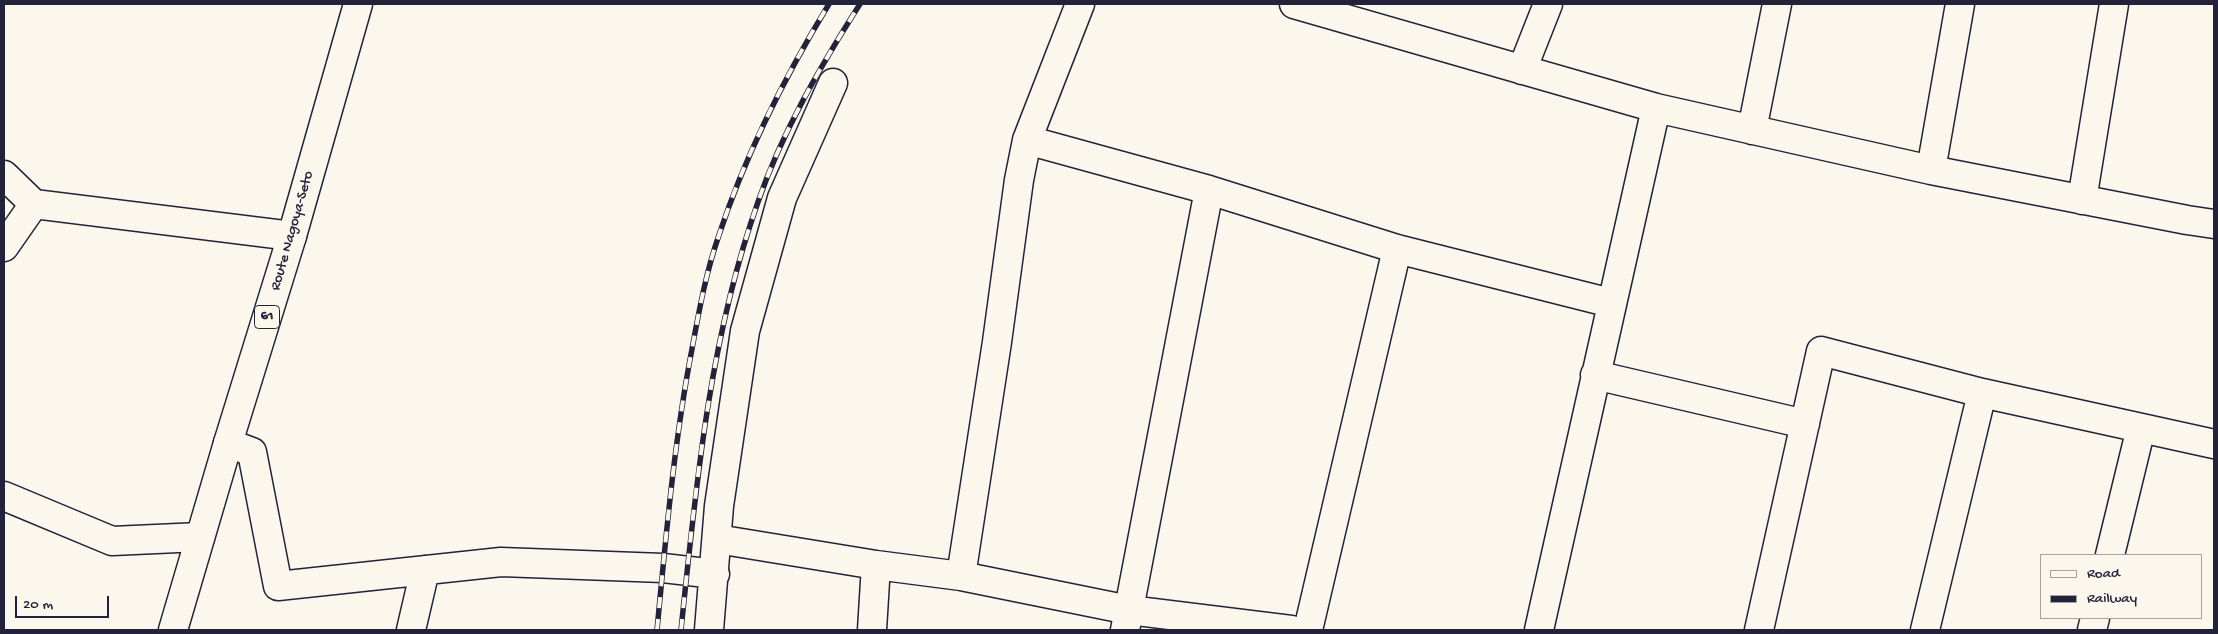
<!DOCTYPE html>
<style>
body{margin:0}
#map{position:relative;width:2218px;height:634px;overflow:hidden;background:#fbf7ec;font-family:"Gochi Hand",sans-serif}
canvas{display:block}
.frame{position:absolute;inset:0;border:5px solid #22223b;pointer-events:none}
.legend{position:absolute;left:2040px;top:554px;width:162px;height:65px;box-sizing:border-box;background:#fbf7ec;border:1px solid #a4a2a5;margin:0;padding:6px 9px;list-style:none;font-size:15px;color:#22223b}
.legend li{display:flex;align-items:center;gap:10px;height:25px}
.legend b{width:25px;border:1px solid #a4a2a5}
.scale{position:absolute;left:15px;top:596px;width:94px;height:22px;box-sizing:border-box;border:2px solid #22223b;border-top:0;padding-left:6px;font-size:15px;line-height:18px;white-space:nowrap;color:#22223b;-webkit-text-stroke:4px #fbf7ec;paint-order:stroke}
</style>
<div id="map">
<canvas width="2218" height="634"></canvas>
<div class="frame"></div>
<ul class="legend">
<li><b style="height:6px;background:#fbf7ec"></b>Road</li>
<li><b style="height:6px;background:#22223b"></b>Railway</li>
</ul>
<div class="scale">20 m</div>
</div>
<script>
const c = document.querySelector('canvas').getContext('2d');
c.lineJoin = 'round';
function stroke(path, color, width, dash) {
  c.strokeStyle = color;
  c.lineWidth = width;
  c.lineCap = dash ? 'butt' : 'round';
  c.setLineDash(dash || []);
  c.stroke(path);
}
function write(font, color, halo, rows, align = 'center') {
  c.font = font + ' "Gochi Hand",sans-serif';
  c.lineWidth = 5;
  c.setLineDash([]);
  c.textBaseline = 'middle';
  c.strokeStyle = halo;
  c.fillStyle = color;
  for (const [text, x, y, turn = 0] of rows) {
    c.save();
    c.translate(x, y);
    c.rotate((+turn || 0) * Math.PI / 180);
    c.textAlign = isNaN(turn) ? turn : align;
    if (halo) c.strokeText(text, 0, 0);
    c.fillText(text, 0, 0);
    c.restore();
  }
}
const minor = new Path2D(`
 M 1294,4 L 1656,108 L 1931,170 L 2187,220 L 2214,224
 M 1522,70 L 1548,4
 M 1752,130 L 1777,4
 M 1027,140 L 1209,190 L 1397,249 L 1611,303
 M 1931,170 L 1960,4
 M 4,175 L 34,204 L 292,236
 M 2082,200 L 2114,4
 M 4,247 L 34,204
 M 1595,375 L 1805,424
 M 228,443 L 252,452 L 278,586 L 501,562 L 663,568 L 715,574
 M 4,496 L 112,541 L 200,537
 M 717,539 L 876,565 L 961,576 L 1129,610 L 1291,630
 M 2110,555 L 2141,428
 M 961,576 L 997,342 L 1019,180 L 1027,140 L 1080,4
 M 411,630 L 425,570
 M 709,630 L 719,506 L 745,331 L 782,198 L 833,83
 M 872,630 L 876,565
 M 1125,630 L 1209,190
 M 1308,630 L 1397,249
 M 1539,630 L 1656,108
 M 1759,630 L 1821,351 L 1982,393 L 2214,444
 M 1925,630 L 1982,393
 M 2092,630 L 2095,618`);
const major = new Path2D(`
 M 173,630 L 228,443 L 292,236 L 358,4`);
stroke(minor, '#22223b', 31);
stroke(major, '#22223b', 31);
stroke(minor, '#fbf7ec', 28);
stroke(major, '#fbf7ec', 28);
const rail = new Path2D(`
 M 657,630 C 666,536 674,442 692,349 C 699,311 706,272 719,235 C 746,153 784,78 829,4
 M 681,630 C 696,486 709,340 758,202 C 782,132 820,67 860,4`);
stroke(rail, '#22223b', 5.5);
stroke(rail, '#fbf7ec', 4, [11]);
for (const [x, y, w] of [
 [267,317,25]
]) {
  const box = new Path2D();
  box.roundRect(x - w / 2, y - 11.5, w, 23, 4);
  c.fillStyle = '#fbf7ec';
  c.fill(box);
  stroke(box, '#22223b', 1);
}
write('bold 14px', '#22223b', null, [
 ["61",267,317]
]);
write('15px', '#22223b', '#fbf7ec', [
 ["Route Nagoya-Seto",293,231,-74]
]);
</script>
